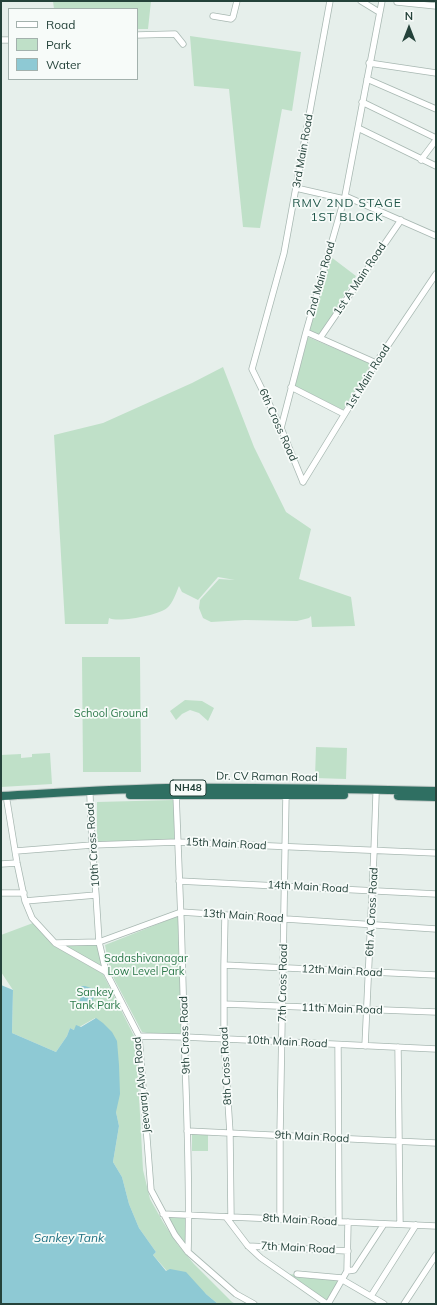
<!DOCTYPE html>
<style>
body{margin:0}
#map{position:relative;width:437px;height:1305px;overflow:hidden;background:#e6efeb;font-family:Mulish,sans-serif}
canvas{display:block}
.frame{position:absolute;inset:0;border:2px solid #24423a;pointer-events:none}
.legend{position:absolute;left:8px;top:8px;width:130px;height:72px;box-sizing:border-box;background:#f7fbf9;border:1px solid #a3b1ad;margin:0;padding:5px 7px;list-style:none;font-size:12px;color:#24423a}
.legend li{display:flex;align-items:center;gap:8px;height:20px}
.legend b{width:20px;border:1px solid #a3b1ad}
.north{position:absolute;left:389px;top:8px;width:40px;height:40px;-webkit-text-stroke:3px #f7fbf9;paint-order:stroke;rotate:0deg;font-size:11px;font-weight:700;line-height:16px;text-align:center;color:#24423a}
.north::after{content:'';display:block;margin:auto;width:14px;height:18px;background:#24423a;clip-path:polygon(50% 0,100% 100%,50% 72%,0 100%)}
</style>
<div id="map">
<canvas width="437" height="1305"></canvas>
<div class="frame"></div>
<ul class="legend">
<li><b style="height:5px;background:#fff"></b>Road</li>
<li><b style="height:11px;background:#bfe0c8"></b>Park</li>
<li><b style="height:11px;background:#8ec9d4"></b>Water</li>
</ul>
<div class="north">N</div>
</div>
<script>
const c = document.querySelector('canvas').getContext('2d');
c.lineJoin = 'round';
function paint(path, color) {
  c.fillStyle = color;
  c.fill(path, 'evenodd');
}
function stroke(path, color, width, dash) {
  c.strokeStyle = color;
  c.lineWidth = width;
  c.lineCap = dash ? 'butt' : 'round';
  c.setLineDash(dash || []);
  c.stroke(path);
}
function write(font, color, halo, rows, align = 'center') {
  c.font = font + ' Mulish,sans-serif';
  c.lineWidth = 3.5;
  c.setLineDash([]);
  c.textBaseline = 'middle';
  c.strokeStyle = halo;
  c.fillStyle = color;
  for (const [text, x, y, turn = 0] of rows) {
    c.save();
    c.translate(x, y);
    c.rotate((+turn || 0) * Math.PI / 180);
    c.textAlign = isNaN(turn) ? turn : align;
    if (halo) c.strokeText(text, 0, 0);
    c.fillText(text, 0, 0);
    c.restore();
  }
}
paint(new Path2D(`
 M 53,1 L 151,1 L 148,29 L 137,29 L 137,9 L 54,9 Z
 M 190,36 L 301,52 L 292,111 L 282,109 L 260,228 L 243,227 L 229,89 L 194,86 Z
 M 331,257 L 356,276 L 320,335 L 307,330 Z
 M 308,337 L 371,364 L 343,410 L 295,386 Z
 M 223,367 L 254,447 L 286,512 L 311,529 L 299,579 L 351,597 L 355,626 L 312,627 L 311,616 L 309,618 L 297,621 L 245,620 L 211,622 L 203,618 L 199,608 L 200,600 L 219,579 L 235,580 L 218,577 L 198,600 L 182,592 L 179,586 C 176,593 173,603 167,608 C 160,615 118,623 109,618 L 108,624 L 65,624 L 54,435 L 103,423 L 192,383 Z
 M 82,657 L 140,657 L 141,772 L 83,772 Z
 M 185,700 L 202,701 L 214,708 L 208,721 L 199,713 L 190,710 L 182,714 L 176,720 L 170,711 Z
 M 316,747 L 347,748 L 346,779 L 315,778 Z
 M 50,753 L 52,784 L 1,787 L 1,755 L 21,754 L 21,758 L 32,757 L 32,754 Z
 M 174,800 L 174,840 L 97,842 L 97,802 Z
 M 178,916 L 182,1035 L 147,1033 L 142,1032 L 110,971 L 105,945 Z
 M 33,923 L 54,946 L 103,974 L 136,1040 L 143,1170 L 150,1199 L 163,1222 L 178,1245 L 194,1264 L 232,1302 L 236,1304 L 218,1304 L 206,1294 L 167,1271 L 153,1255 L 156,1252 L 139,1228 L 129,1204 L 122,1177 L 113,1162 L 119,1126 L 116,1112 L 116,1108 L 95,1018 L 74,1030 L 70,1028 L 67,1036 L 56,1052 L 12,1033 L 13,990 L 1,972 L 1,935 Z
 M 99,942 L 106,972 L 55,943 Z
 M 192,1134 L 208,1134 L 208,1151 L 192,1151 Z
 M 168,1217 L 188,1218 L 186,1244 L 178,1234 Z
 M 288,1274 L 339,1279 L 327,1302 Z`), '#bfe0c8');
paint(new Path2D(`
 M 1,985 L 13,990 L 12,1033 L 56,1052 L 67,1036 L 70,1028 L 74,1030 L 76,1025 L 81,1027 L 96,1018 L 103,1023 L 112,1032 L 117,1041 L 119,1065 L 120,1094 L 116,1112 L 119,1126 L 113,1162 L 122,1177 L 129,1204 L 139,1228 L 156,1252 L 153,1255 L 166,1271 L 170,1269 L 186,1272 L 206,1294 L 218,1304 L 1,1304 Z
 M 81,986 L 85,986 L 97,990 L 90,1006 L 79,1002 L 82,994 L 79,993 Z`), '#8ec9d4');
const minor = new Path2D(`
 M 361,1 L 379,12
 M 397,2 L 436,6
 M 213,16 L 231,19 L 233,17 L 237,1
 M 137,35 L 175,34 L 183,44
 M 1,40 L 9,40
 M 369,63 L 436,73
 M 367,79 L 436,109
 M 362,102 L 436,138
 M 358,128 L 436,166
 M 421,160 L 436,140
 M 296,188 L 344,199
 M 345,196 L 436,236
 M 306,332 L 376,363
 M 320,338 L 401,220
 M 291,387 L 344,414
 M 281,428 L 306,332 L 345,196 L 382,1
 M 303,482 L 281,428 L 252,369 L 284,253 L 330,1
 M 303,482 L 376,363 L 436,274
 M 176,794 C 180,882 183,970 185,1058 C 187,1122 190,1187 188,1252
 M 90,796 L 92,845 L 96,895
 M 7,801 L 17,863 L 25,901 L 32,918 L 55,943 L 106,972 L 139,1036 L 151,1190 L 175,1235 L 188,1252 L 236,1294 L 254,1304
 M 16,851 L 92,845 L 178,842 L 436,853
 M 1,864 L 17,863
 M 179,881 L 436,894
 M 1,893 L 24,893
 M 25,901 L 96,895 L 99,942 L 106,972
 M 225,915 L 224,965 L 224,1039 L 230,1133 L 231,1217
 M 56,943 L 99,942 L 181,912 L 436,929
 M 224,965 L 436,975
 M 224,1004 L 436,1012
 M 139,1036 L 185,1037 L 436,1049
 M 338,1045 L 339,1222
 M 365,1046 L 374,851 L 376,795
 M 398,1047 L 400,1224
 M 187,1131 L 436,1143
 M 163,1214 L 436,1226
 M 226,1217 L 248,1246 L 261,1258 L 327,1304
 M 280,1219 L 280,1135 L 286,795
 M 248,1246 L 348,1251
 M 347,1271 L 348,1222
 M 297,1274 L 342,1278
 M 341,1279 L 384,1304
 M 371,1296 L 416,1225
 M 328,1304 L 347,1271 L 354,1270 L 384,1224
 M 404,1304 L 436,1255`);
const highway = new Path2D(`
 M 130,795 L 344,795
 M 1,796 C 56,793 112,789 167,788 C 257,787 346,789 436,791
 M 398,796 L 436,797`);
stroke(minor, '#a8b8b2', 7);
stroke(highway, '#c2cac8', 10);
stroke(minor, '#fff', 5.5);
stroke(highway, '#2f6f62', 8);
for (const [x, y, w] of [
 [188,788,36]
]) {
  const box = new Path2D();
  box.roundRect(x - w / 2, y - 8, w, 16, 3);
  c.fillStyle = '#f7fbf9';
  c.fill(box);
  stroke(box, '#24423a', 1);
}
write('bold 10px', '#24423a', null, [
 ["NH48",188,788]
]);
write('11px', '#24423a', '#f7fbf9', [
 ["3rd Main Road",303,151,-80],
 ["2nd Main Road",321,279,-74],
 ["1st A Main Road",360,279,-56],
 ["1st Main Road",368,377,-58],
 ["6th Cross Road",278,425,66],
 ["Dr. CV Raman Road",267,777,1],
 ["15th Main Road",226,844,3],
 ["10th Cross Road",93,845,-94],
 ["14th Main Road",308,887,3],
 ["6th A Cross Road",372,912,-87],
 ["13th Main Road",243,916,4],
 ["12th Main Road",342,971,3],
 ["7th Cross Road",283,983,-89],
 ["11th Main Road",342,1009,2],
 ["9th Cross Road",185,1035,-92],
 ["10th Main Road",287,1042,3],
 ["8th Cross Road",226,1066,-93],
 ["Jeevaraj Alva Road",142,1085,-96],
 ["9th Main Road",312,1137,3],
 ["8th Main Road",300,1220,3],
 ["7th Main Road",298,1248,3]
]);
write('11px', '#2d7a4b', '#f7fbf9', [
 ["School Ground",111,714],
 ["Sadashivanagar",146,959],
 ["Low Level Park",146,972],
 ["Sankey",95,993],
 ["Tank Park",95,1006]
]);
c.letterSpacing = '1px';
write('12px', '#1f5548', '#f7fbf9', [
 ["RMV 2ND STAGE",347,203],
 ["1ST BLOCK",347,217]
]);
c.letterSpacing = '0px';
write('italic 12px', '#1c6f80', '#f7fbf9', [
 ["Sankey Tank",69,1238]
]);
</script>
